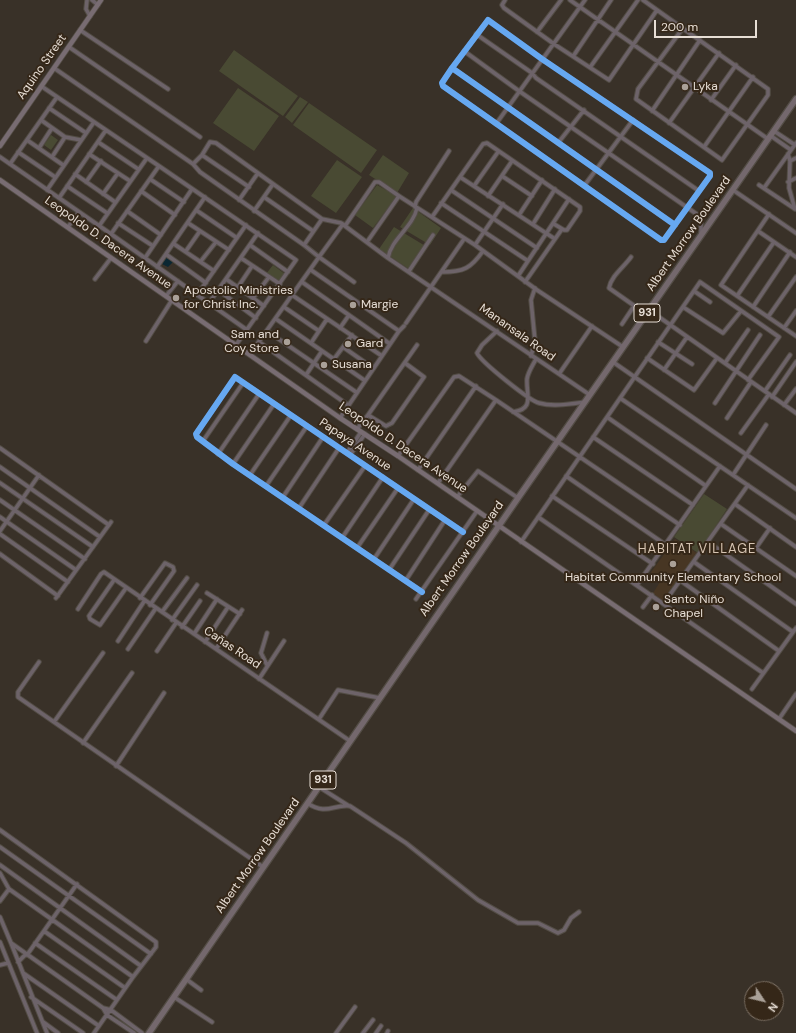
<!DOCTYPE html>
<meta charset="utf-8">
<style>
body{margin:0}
#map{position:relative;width:796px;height:1033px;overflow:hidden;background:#393128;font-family:"DM Sans",sans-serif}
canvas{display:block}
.north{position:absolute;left:744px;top:981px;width:40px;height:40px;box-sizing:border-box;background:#352718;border:1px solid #7c7064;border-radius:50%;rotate:125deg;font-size:11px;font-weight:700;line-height:16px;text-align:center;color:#e7ded5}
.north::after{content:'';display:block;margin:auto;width:14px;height:18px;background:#aaa198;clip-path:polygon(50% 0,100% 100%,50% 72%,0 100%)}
.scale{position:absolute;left:654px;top:20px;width:103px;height:18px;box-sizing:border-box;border:2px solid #e7ded5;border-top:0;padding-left:5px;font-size:12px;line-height:14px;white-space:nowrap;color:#e7ded5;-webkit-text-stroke:3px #352718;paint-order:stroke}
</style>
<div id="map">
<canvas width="796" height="1033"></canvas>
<div class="north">N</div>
<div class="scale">200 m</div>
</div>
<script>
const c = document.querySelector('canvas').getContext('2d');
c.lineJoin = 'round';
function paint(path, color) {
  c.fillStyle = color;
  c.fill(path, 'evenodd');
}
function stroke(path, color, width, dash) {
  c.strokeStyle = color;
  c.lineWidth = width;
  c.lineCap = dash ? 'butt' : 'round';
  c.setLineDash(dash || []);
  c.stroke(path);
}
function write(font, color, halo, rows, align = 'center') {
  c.font = font + ' "DM Sans",sans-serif';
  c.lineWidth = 4;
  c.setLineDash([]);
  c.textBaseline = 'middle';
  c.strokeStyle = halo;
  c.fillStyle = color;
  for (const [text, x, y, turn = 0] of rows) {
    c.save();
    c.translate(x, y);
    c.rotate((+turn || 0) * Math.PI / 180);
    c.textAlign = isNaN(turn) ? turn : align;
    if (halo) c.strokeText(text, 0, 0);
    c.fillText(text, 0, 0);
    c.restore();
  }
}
paint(new Path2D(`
 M 675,539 L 697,553 L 663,601 L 653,593 L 660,582 L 649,575 Z`), '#473623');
paint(new Path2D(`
 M 234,50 L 298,96 L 283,116 L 219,71 Z
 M 238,88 L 279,116 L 254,151 L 213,123 Z
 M 300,97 L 308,102 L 292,123 L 285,117 Z
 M 309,103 L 377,150 L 361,173 L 293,125 Z
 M 51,135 L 58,140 L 51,150 L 44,145 Z
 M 383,155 L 409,173 L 397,193 L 369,175 Z
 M 337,160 L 362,177 L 336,213 L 311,196 Z
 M 377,185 L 397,196 L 373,228 L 355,215 Z
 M 413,208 L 441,228 L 430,245 L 400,227 Z
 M 394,227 L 427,247 L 412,271 L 379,249 Z
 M 273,265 L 285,274 L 279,283 L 266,274 Z
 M 704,494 L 727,509 L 698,553 L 674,537 Z`), '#494a33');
paint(new Path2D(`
 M 166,257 L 173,262 L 168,267 L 162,264 Z`), '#0b2732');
const minor = new Path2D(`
 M 87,0 L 86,9 L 90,16
 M 92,0 L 98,5
 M 505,0 L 502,5 L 504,8 L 554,44 L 609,80 L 657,10
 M 570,0 L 768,139
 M 643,0 L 768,89 L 768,95 L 722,160 L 636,99 L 638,89 L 683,28
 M 80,30 L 168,89
 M 537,32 L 561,0
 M 476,34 L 532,73 L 536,78 L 699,191
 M 69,47 L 200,137
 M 464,51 L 519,91 L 698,215 L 701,221 L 701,234
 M 574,55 L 611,0
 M 591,66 L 638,0
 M 54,68 L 193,164 L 200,172 L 304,245 L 319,257 L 250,354
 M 452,68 L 442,83 L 443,86 L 661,240 L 664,240 L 710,176 L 710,173 L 542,59 L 488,20 L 452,68 L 675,225
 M 711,100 L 736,65
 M 49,108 L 86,133
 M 652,111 L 700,40
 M 41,120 L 65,137 L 81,140
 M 669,123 L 719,53
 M 496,124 L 585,0
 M 774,131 L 795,145
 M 771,136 L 791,150
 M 27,140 L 63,165
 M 98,142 L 138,169
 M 558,143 L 584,110
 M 704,147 L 753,77
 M 39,148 L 52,128
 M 18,152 L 55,177
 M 89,154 L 130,181
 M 788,154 L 790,161 L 789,188 L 795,209
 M 202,155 L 249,187
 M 0,157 L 111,234 L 159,166 L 41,86
 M 52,157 L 65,137
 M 790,161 L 796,158
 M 10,164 L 57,97
 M 193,164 L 202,155 L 210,142 L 216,143 L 322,219 L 341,223 L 388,258 L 590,395
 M 159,166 L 296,260 L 236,345
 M 75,174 L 115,202
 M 502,176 L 532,196
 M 460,177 L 555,239
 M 150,179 L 184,202
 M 86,182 L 101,161
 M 788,182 L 796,178
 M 759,185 L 795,209
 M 67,186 L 107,213
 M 474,186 L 498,152
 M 584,186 L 633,120
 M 764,188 L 796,143
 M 47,190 L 94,122
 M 451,190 L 537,248
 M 733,190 L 796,233
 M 141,191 L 175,215
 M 103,194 L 118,173
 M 488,196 L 512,161
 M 264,197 L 313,231
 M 59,198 L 106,130
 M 239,200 L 258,173
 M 441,203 L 528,261
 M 415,207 L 416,202 L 449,151
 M 196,210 L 237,238
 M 127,211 L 161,235
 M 254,211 L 273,184
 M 769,214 L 721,285 L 796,336
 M 519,215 L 542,180
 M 432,217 L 483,144 L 487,143 L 580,207 L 580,211 L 567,230 L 564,230 L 554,224
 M 118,223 L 153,246
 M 188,223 L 229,250
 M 343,224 L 319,257 L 354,282
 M 533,224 L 555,189
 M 99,226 L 147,158
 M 345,226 L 375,182 L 379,182 L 399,196
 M 68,227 L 79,212
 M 758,231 L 796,257
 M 111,234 L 247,330
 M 367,242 L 399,196 L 475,245 L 537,290 L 623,347
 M 174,244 L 214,271
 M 250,245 L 288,272
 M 304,245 L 322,219
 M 475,245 L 503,204
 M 186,251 L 200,231
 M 167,255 L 206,283
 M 631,257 C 624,267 611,276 609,288 L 646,314
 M 145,258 L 192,189
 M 241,258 L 280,284
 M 388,258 C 391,239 413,227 417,208
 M 201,261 L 216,242
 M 157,267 L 205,197
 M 311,270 L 399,331 L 340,418
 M 409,271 L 433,235
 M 442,272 C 464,272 471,268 483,251
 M 518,276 L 569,199
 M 95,279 L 111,258
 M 226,279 L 264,306
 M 302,282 L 390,344
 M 525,282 L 562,229
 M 238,287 L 252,266
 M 218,290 L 256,318
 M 694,291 L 710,302
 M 197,295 L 246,225
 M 292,295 L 382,356
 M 166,296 L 178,281
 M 737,296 L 774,242
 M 253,298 L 269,277
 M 209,303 L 258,233
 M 284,307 L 319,331
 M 683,307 L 723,333 L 741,311
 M 753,307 L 790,252
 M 649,310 L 796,413
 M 768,317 L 796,277
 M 276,319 L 364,380
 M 406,323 L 464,239
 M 622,324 L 634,306
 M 340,328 L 349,315
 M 784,328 L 796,311
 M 267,331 L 356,392
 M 399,331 L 404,326
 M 497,331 L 482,345 L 477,353 C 481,362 530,401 539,403 C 553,407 570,404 585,402
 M 146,341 L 172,300
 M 259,342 L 348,405
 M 658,342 L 692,364
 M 311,343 L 327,319
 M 343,347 L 373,368
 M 531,356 L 535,341 L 531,300 L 535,288
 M 647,358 L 694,390 L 717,358
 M 334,359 L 352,335
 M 613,362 L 796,489
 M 725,363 L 748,330
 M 664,370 L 687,337
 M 559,374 L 592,326
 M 306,375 L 322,351
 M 765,391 L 790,355
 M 772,397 L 796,362
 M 620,398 L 796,518
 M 496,400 L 680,525
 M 715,403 L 760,335
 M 784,405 L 796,389
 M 513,412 C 535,409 526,395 527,379 C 528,372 533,365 536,359
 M 368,415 L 417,345
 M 607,417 L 706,486
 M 727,418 L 751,382
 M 357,429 L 368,415 L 386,426 L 392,423 L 424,377 L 405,363
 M 741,433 L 769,394
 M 593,437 L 693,505
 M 203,441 L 243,383
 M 0,448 L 109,525
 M 347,453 L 361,432
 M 218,454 L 259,394
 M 350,455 L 365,434
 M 398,456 L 454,377 L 459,376 L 496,400 L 438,483
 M 233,464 L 274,404
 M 0,467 L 100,537
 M 418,470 L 476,386
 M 250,475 L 291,415
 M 733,475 L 766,425
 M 566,476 L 666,545
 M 0,483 L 93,547
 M 266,486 L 307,426
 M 552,496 L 653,564
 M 283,497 L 323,437
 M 457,497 L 478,471 L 518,498
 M 0,500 L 85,559
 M 735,504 L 796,547
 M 299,508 L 339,448
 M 0,517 L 76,570
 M 538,517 L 763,673
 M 721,524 L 796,576
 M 324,525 L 365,466
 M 0,531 L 39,475
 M 0,534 L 68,582
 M 342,538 L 383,477
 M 521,542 L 700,282 L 779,337 L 748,380
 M 708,542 L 796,604
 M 357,548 L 398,488
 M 756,548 L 770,528
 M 0,554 L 58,596
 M 374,559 L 414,499
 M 694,562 L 793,632
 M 389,570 L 429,510
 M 114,580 L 89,616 L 90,619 L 100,625 L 126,588
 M 406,580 L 445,520
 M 681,581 L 779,651
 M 637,585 L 720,466
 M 422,592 L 233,464 L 197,437 L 196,434 L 235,377 L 463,532
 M 207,593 L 240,614
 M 56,598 L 111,522
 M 140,598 L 165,563 L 173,567 L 174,571 L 150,605
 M 416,599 L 477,511
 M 664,603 L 748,485
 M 643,607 L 652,595
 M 78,609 L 101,574 L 104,572 L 350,741
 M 162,612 L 187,578
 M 172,620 L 197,585
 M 182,627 L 200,601
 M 267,633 L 261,653 L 267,665
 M 194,634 L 217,599
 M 118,641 L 145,600
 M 205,642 L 228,607
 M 128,649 L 156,608
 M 216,649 L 242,610
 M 157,651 L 176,623
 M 39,662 L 18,692 L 18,697 L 263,867
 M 259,679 L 284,641
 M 752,689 L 796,628
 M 319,719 L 338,690 L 380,698
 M 779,719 L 796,694
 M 54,722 L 103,653
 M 83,743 L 132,673
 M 116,766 L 164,693
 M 319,787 L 349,806
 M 307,803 C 327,816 333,804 350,806 L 406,843 L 478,900 L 518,923 L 538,923 L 558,933 L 564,930 L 571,918 L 579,912
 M 0,830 L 156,942 L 156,947 L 133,977 L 94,1033
 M 0,847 L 151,954
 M 0,865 L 141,966
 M 0,873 L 9,889 L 133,977
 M 0,901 L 9,889
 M 0,917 L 11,943 L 103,1008 L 107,1015 L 134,1033
 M 44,931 L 125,988
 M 0,942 L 37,1033
 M 11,943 L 47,1033
 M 35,943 L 117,1000
 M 27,955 L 77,884
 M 18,962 L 26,954
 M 0,965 L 8,963
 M 23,973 L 99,1026
 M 186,979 L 201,990
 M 31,997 L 83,1033
 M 174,997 L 212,1022
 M 103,1008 L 111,1010 L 142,1033
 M 43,1022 L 58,1033
 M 336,1033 L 355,1007
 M 363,1033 L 373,1020
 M 376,1033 L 381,1026
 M 387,1033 L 388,1031`);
const major = new Path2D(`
 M 0,146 L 101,0
 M 0,180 L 340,418 L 398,456 L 796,731`);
const highway = new Path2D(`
 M 149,1033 L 518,498 L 796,99`);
stroke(minor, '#534d45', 5.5);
stroke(major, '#534d45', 6);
stroke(highway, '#534d45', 8);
stroke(minor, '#6d6369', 3.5);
stroke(major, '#786c72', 4.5);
stroke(highway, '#74686d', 5.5);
stroke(new Path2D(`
 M 452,68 L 442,83 L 443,86 L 661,240 L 664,240 L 710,176 L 710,173 L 542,59 L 488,20 L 452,68 L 675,225
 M 422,592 L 233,464 L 197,437 L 196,434 L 235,377 L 463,532`), '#66a8f1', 6);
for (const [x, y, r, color] of [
 [685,87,4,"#aaa198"],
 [176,298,4,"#aaa198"],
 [353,305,4,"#aaa198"],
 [287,342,4,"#aaa198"],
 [348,344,4,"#aaa198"],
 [324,365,4,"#aaa198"],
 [673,564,4,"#aaa198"],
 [656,607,4,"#aaa198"]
]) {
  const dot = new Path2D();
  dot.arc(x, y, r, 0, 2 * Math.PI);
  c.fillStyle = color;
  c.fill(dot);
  stroke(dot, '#352718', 1.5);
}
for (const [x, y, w] of [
 [647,313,26],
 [323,780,26]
]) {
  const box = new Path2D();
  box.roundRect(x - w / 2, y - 9, w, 18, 3);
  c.fillStyle = '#352718';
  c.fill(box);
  stroke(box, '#e7ded5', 1);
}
write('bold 11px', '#e7ded5', null, [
 ["931",647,313],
 ["931",323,780]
]);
write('12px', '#e7ded5', '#352718', [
 ["Aquino Street",42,67,-55],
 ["Albert Morrow Boulevard",689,234,-55],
 ["Leopoldo D. Dacera Avenue",108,243,35],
 ["Manansala Road",517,333,35],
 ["Papaya Avenue",355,445,34],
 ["Leopoldo D. Dacera Avenue",403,448,34],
 ["Albert Morrow Boulevard",462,559,-55],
 ["Cañas Road",232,648,34],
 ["Albert Morrow Boulevard",258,856,-55]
]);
write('12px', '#e7ded5', '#352718', [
 ["Lyka",693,87],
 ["Apostolic Ministries",184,291],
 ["for Christ Inc.",184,305],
 ["Margie",361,305],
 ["Sam and",279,335,"right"],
 ["Coy Store",279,349,"right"],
 ["Gard",356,344],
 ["Susana",332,365],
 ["Habitat Community Elementary School",673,578,"center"],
 ["Santo Niño",664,600],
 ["Chapel",664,614]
], 'left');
c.letterSpacing = '1px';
write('13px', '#d6c4b2', '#352718', [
 ["HABITAT VILLAGE",697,550]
]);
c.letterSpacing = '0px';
</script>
